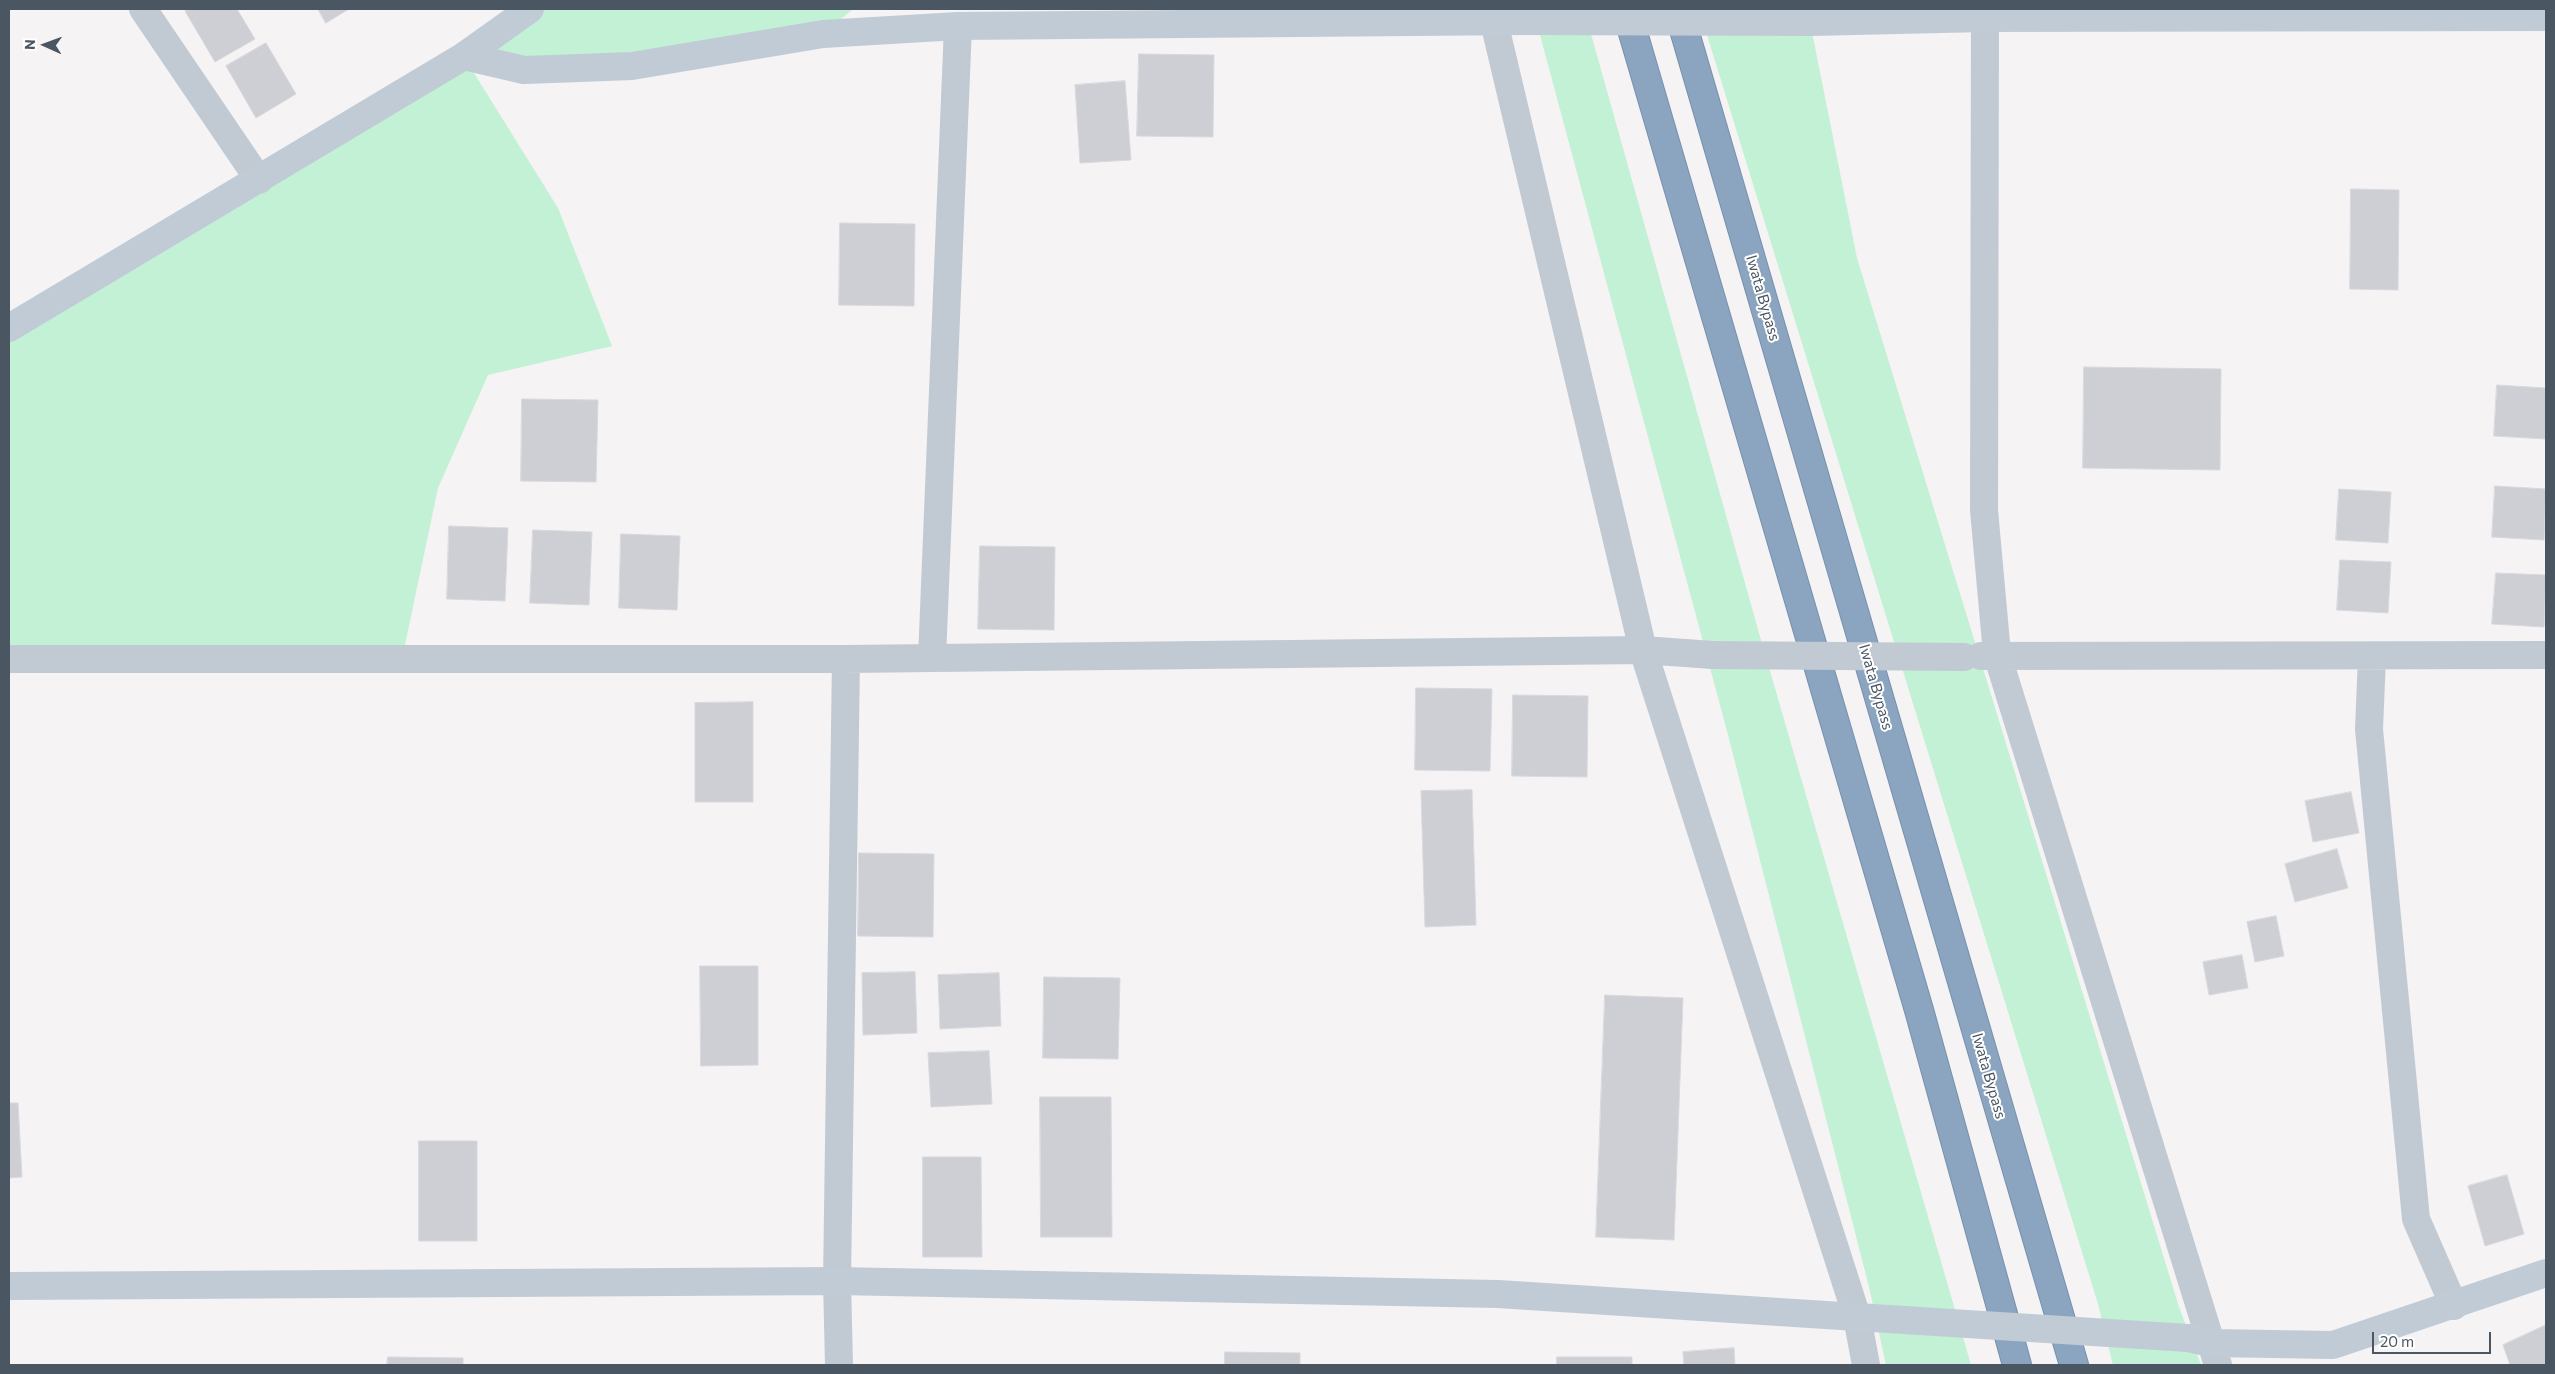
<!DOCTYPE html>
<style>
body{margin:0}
#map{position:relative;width:2555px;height:1374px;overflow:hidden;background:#f5f3f3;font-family:Commissioner,sans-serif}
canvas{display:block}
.frame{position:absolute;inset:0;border:10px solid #4a5661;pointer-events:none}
.north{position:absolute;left:20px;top:20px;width:50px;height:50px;-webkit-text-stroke:4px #fff;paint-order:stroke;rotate:272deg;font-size:14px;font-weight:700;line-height:20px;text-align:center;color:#4a5661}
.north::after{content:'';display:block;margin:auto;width:18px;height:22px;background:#4a5661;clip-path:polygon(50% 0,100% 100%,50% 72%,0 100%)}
.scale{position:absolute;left:2372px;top:1332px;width:119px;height:22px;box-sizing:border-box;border:2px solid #4a5661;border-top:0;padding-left:6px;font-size:15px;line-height:18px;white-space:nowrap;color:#4a5661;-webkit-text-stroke:4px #fff;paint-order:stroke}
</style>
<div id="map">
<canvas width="2555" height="1374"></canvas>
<div class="frame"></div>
<div class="north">N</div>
<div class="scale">20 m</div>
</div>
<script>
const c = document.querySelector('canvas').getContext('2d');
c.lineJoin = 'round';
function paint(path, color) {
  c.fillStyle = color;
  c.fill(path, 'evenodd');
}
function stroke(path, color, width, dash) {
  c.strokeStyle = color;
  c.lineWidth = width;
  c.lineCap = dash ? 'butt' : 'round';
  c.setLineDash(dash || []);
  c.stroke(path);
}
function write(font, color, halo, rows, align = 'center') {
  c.font = font + ' Commissioner,sans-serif';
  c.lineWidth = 4;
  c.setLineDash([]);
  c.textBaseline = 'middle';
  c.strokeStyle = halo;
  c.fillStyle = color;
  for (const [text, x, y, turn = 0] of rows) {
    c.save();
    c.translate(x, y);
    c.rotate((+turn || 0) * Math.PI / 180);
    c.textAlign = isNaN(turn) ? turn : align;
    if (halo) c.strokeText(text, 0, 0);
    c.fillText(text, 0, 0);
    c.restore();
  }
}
paint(new Path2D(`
 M 530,9 L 853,9 L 823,34 L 648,64 L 464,57 L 558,208 L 612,346 L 488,375 L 438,488 L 402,659 L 9,661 L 9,336 Z
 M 1533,9 L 1584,9 L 1759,633 L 1971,1365 L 1886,1365 L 1869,1287 L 1727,731 Z
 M 1699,9 L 1810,22 L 1857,258 L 2179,1307 L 2201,1365 L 2113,1365 L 2098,1304 Z`), '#c3f1d5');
const building = new Path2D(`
 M 190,9 L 237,9 L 255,39 L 215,62 L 185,11 Z
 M 318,9 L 349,9 L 326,23 Z
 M 266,43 L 296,94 L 256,118 L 226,66 Z
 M 1139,54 L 1214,55 L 1213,137 L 1137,136 Z
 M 1125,81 L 1131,160 L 1080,163 L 1075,85 Z
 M 2351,189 L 2399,190 L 2398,290 L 2350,289 Z
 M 840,223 L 915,224 L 914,306 L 839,305 Z
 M 2084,367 L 2221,369 L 2220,470 L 2083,468 Z
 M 2497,385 L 2546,388 L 2546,439 L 2494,436 Z
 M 522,399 L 598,400 L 596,482 L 521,481 Z
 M 2495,486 L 2546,489 L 2544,540 L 2492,537 Z
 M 2339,489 L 2391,492 L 2388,543 L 2336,540 Z
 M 449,526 L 508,528 L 505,601 L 447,599 Z
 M 533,530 L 592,532 L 589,605 L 530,603 Z
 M 621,534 L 680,536 L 677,610 L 619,608 Z
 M 980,546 L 1055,547 L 1054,630 L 978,629 Z
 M 2340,560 L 2391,562 L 2388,613 L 2337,610 Z
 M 2496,573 L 2546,575 L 2544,627 L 2492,624 Z
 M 1416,688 L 1492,689 L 1490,771 L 1415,770 Z
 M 1513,695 L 1588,696 L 1587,777 L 1512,776 Z
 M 753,702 L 753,802 L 695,802 L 695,703 Z
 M 1472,790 L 1476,925 L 1425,927 L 1421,791 Z
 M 2351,792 L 2359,833 L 2313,842 L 2305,801 Z
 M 2337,849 L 2348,888 L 2295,902 L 2285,864 Z
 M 859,853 L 934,854 L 933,937 L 858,936 Z
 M 2276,916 L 2284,956 L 2255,962 L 2247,922 Z
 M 2242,955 L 2248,988 L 2209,995 L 2203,962 Z
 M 700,966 L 758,966 L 758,1065 L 701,1066 Z
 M 915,972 L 917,1033 L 863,1035 L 862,973 Z
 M 999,973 L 1001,1026 L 940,1029 L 938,975 Z
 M 1044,977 L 1120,978 L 1118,1059 L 1043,1058 Z
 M 1605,995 L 1683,998 L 1674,1240 L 1596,1237 Z
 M 989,1051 L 992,1104 L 931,1107 L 928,1053 Z
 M 1040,1097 L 1111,1097 L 1112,1237 L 1041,1237 Z
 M 9,1103 L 18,1103 L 22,1177 L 9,1178 Z
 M 419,1141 L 477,1141 L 477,1241 L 419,1241 Z
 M 923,1157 L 981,1157 L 982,1257 L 923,1257 Z
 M 2507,1175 L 2524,1234 L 2485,1246 L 2468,1186 Z
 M 2546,1325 L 2546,1365 L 2510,1365 L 2503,1345 Z
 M 1734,1348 L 1735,1365 L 1684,1365 L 1683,1352 Z
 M 1225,1352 L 1300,1353 L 1300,1365 L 1225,1365 Z
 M 388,1357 L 463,1358 L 463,1365 L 387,1365 Z
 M 1557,1357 L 1632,1357 L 1632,1365 L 1557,1365 Z`);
paint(building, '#cdcfd5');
stroke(building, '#d7d9de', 1);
const highway = new Path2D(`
 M 1626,9 L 1919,1010 L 2017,1365
 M 1678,9 L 2074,1365`);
stroke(highway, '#7690ad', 30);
stroke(new Path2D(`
 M 143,9 L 259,180
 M 1985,9 L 1984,510 L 1997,654 L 2218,1365
 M 1494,22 L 1643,650 L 1857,1317 L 1866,1365
 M 1981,656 L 2546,655
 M 2372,657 L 2369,729 L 2416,1219 L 2454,1306
 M 932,658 L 958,26
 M 9,659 L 846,659 L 1643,650 L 1713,655
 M 839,1365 L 837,1281 L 846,659`), '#c1cad2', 28);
stroke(new Path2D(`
 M 1810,22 L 1985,18 L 2546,17
 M 464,56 L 524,70 L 580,68 L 632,66 L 823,34 L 958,26 L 1524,21
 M 9,328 L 464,56 L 530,9
 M 9,1286 L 837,1281 L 1498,1294 L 1857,1317
 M 2188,1338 L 2211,1343 L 2333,1345 L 2546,1273`), '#c1cbd6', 28);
stroke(highway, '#8ba5c1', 28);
stroke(new Path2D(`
 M 1713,655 L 1964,657`), '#c1cad2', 28);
stroke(new Path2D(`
 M 1524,21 L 1810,22
 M 1857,1317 L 2188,1338`), '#c1cbd6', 28);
write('15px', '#4a5661', '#fff', [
 ["Iwata Bypass",1763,298,74],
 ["Iwata Bypass",1876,687,74],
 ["Iwata Bypass",1989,1076,74]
]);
</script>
